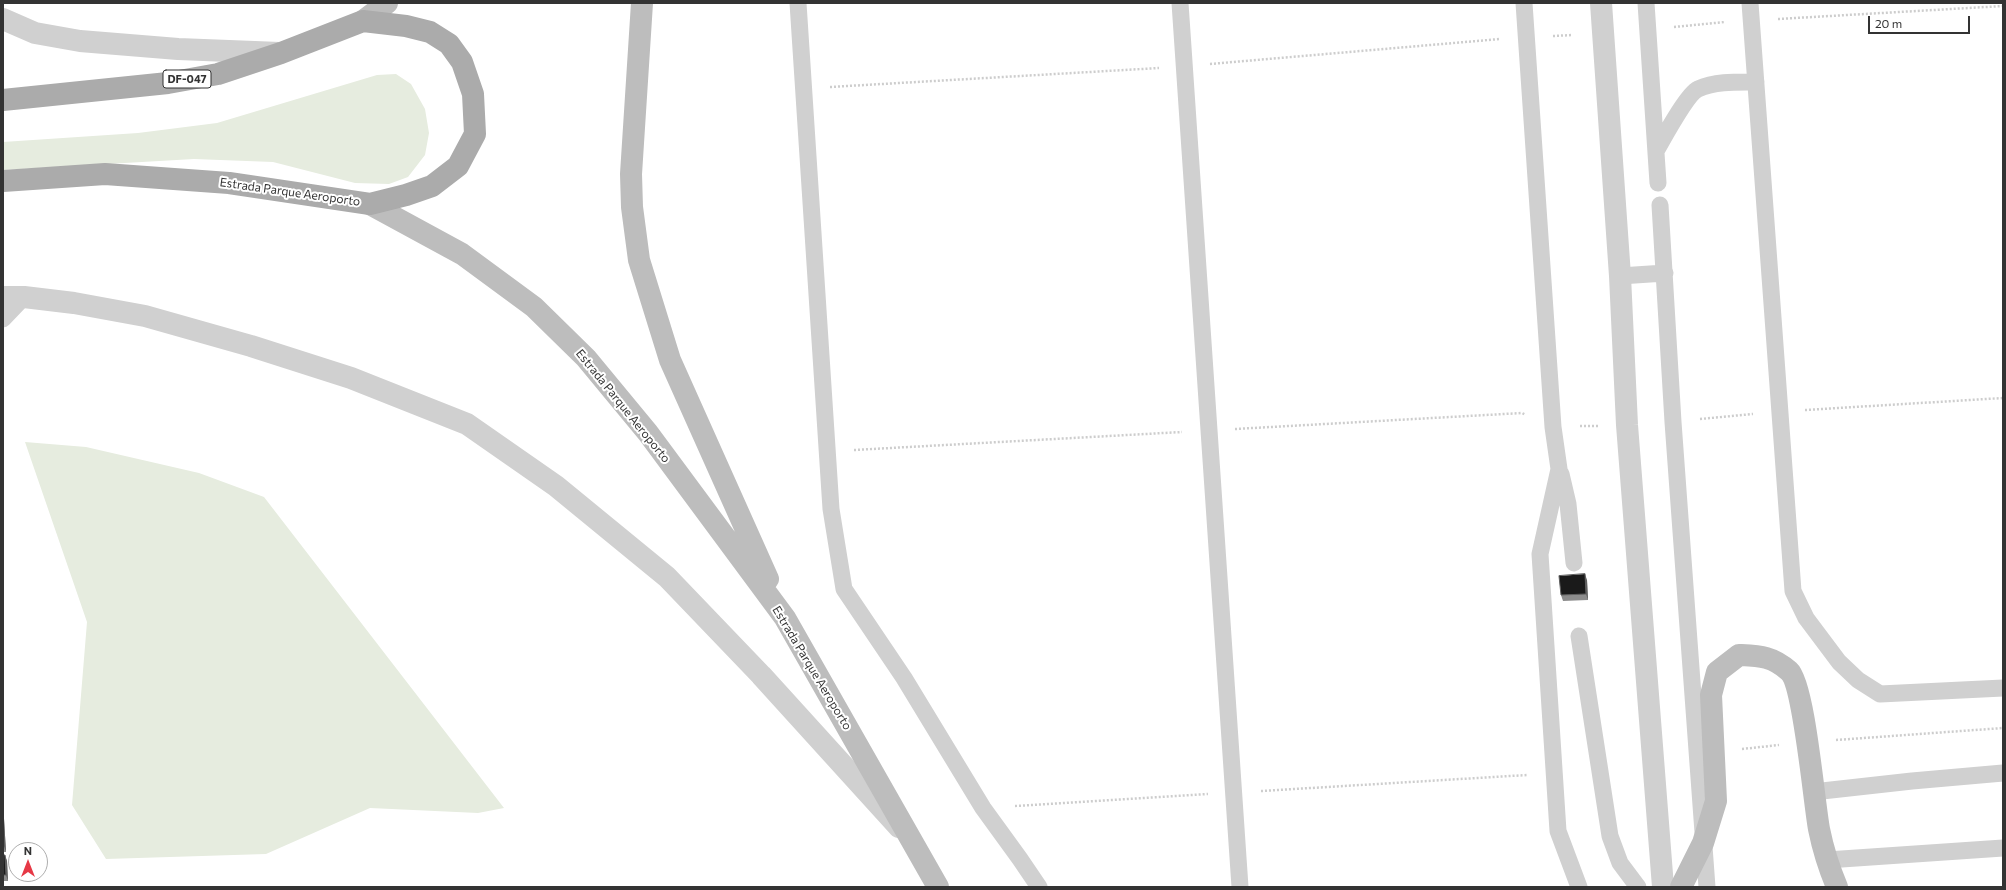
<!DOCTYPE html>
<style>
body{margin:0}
#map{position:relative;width:2006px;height:890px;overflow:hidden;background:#fff;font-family:Commissioner,sans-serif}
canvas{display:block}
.frame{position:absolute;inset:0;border:4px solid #333;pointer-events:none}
.north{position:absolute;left:8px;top:842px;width:40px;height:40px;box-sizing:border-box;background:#fff;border:1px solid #adadad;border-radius:50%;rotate:0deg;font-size:11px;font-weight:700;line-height:16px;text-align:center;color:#333}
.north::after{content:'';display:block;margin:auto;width:14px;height:18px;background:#e63946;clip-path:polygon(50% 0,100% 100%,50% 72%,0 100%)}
.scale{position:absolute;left:1868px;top:16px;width:102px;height:18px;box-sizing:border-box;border:2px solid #333;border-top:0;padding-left:5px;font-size:12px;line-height:14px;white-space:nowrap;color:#333;-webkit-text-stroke:3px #fff;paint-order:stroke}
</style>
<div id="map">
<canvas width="2006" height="890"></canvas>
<div class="frame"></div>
<div class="north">N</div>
<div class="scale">20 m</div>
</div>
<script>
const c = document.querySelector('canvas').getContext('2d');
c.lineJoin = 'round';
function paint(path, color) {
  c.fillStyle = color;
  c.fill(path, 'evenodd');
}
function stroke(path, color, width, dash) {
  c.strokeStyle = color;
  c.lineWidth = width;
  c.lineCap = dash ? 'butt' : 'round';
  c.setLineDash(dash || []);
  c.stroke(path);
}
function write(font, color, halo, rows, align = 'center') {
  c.font = font + ' Commissioner,sans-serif';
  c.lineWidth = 4;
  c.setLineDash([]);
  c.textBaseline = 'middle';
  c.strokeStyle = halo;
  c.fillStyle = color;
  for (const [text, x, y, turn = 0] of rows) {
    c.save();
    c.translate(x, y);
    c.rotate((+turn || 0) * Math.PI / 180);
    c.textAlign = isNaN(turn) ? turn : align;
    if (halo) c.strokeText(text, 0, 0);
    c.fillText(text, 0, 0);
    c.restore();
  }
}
paint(new Path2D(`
 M 396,74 L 411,84 L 425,109 L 429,133 L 425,155 L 408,177 L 389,184 L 355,183 L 273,162 L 194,159 L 3,170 L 3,142 L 138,133 L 217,123 L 377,75 Z
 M 25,442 L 86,447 L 199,473 L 264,497 L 504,808 L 478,813 L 370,808 L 266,854 L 106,859 L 72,805 L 87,622 Z`), '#e6ecdf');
stroke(new Path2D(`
 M 1778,19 L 2003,6
 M 1674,27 L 1725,22
 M 1553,36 L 1573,35
 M 1210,64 L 1500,39
 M 830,87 L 1159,68
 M 1805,410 L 2003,398
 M 1700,419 L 1753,414
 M 1580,426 L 1599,426
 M 1235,429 L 1522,413 L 1526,415
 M 854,450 L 1182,432
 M 1836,740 L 2003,728
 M 1742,749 L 1779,745
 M 1261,791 L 1527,775
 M 1015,806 L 1208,794`), '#cdcdcd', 2.5, [2, 2]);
stroke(new Path2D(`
 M 798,3 L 831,509 L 844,589 L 904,678 L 983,808 L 1020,859 L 1039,887
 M 1180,3 L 1240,887
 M 1524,3 L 1553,427 L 1559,469 L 1540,554 L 1558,831 L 1579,887
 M 1646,3 L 1658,183
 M 1750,3 L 1793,591 L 1806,618 L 1839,662 L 1858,680 L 1880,694 L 2003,688
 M 1656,151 C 1663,139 1687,94 1698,89 C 1716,81 1737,82 1756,82
 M 1660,205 L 1673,422 L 1707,887
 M 1620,276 L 1665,273
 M 3,319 L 24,297
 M 1561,474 L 1568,504 L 1574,563
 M 1579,636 L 1610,836 L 1620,863 L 1638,887
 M 1813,792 L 1912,781 L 2003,773
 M 1827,860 L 2003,848`), '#d0d0d0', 17);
stroke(new Path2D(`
 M 1601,3 L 1620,276 L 1627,425 L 1663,887`), '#d0d0d0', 22);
stroke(new Path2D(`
 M 3,19 L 35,33 L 80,41 L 178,49 L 280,53
 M 3,297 L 24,297 L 74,303 L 145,316 L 251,346 L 351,378 L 467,424 L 556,486 L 667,577 L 761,675 L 899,827`), '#d0d0d0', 22);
stroke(new Path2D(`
 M 642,3 L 631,174 L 632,207 L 639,260 L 670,360 L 768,579
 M 363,21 L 387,3
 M 370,204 L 462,254 L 534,307 L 586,358 L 648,433 L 785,618 L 938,887
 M 1681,887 L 1703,843 L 1716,801 L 1711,695 L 1717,672 L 1739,655 C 1760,656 1772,656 1789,671 C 1804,684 1814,802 1819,829 C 1823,849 1829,868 1837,887`), '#bdbdbd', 22);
stroke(new Path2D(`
 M 3,100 L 168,83 L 218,74 L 281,53 L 363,21 L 406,26 L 430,32 L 449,44 L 462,62 L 473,94 L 475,134 L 458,166 L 432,186 L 406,195 L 370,204 L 229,183 L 105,174 L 3,181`), '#ababab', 22);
paint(new Path2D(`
 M 1587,580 L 1588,600 L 1563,601 L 1561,595 Z
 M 3,802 L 6,852 L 3,852 Z
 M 3,855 L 5,855 L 7,861 L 8,881 L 3,881 Z`), '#8c8c8c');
paint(new Path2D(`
 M 1585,574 L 1587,580 L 1588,600 L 1586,594 Z
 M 3,802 L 6,852 L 3,843 Z
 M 5,855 L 7,861 L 8,881 L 6,875 Z`), '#5f5f5f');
const building = new Path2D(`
 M 1585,574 L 1586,594 L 1561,595 L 1559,576 Z
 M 3,855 L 5,855 L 6,875 L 3,875 Z`);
paint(building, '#1a1a1a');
stroke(building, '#5f5f5f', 1);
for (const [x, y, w] of [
 [187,79,48]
]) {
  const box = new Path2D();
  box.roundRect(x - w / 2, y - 9, w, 18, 3);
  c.fillStyle = '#fff';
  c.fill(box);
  stroke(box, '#333', 1);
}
write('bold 11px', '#333', null, [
 ["DF-047",187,79]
]);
write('12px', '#333', '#fff', [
 ["Estrada Parque Aeroporto",290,192,8],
 ["Estrada Parque Aeroporto",623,406,51],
 ["Estrada Parque Aeroporto",812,668,59]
]);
</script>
